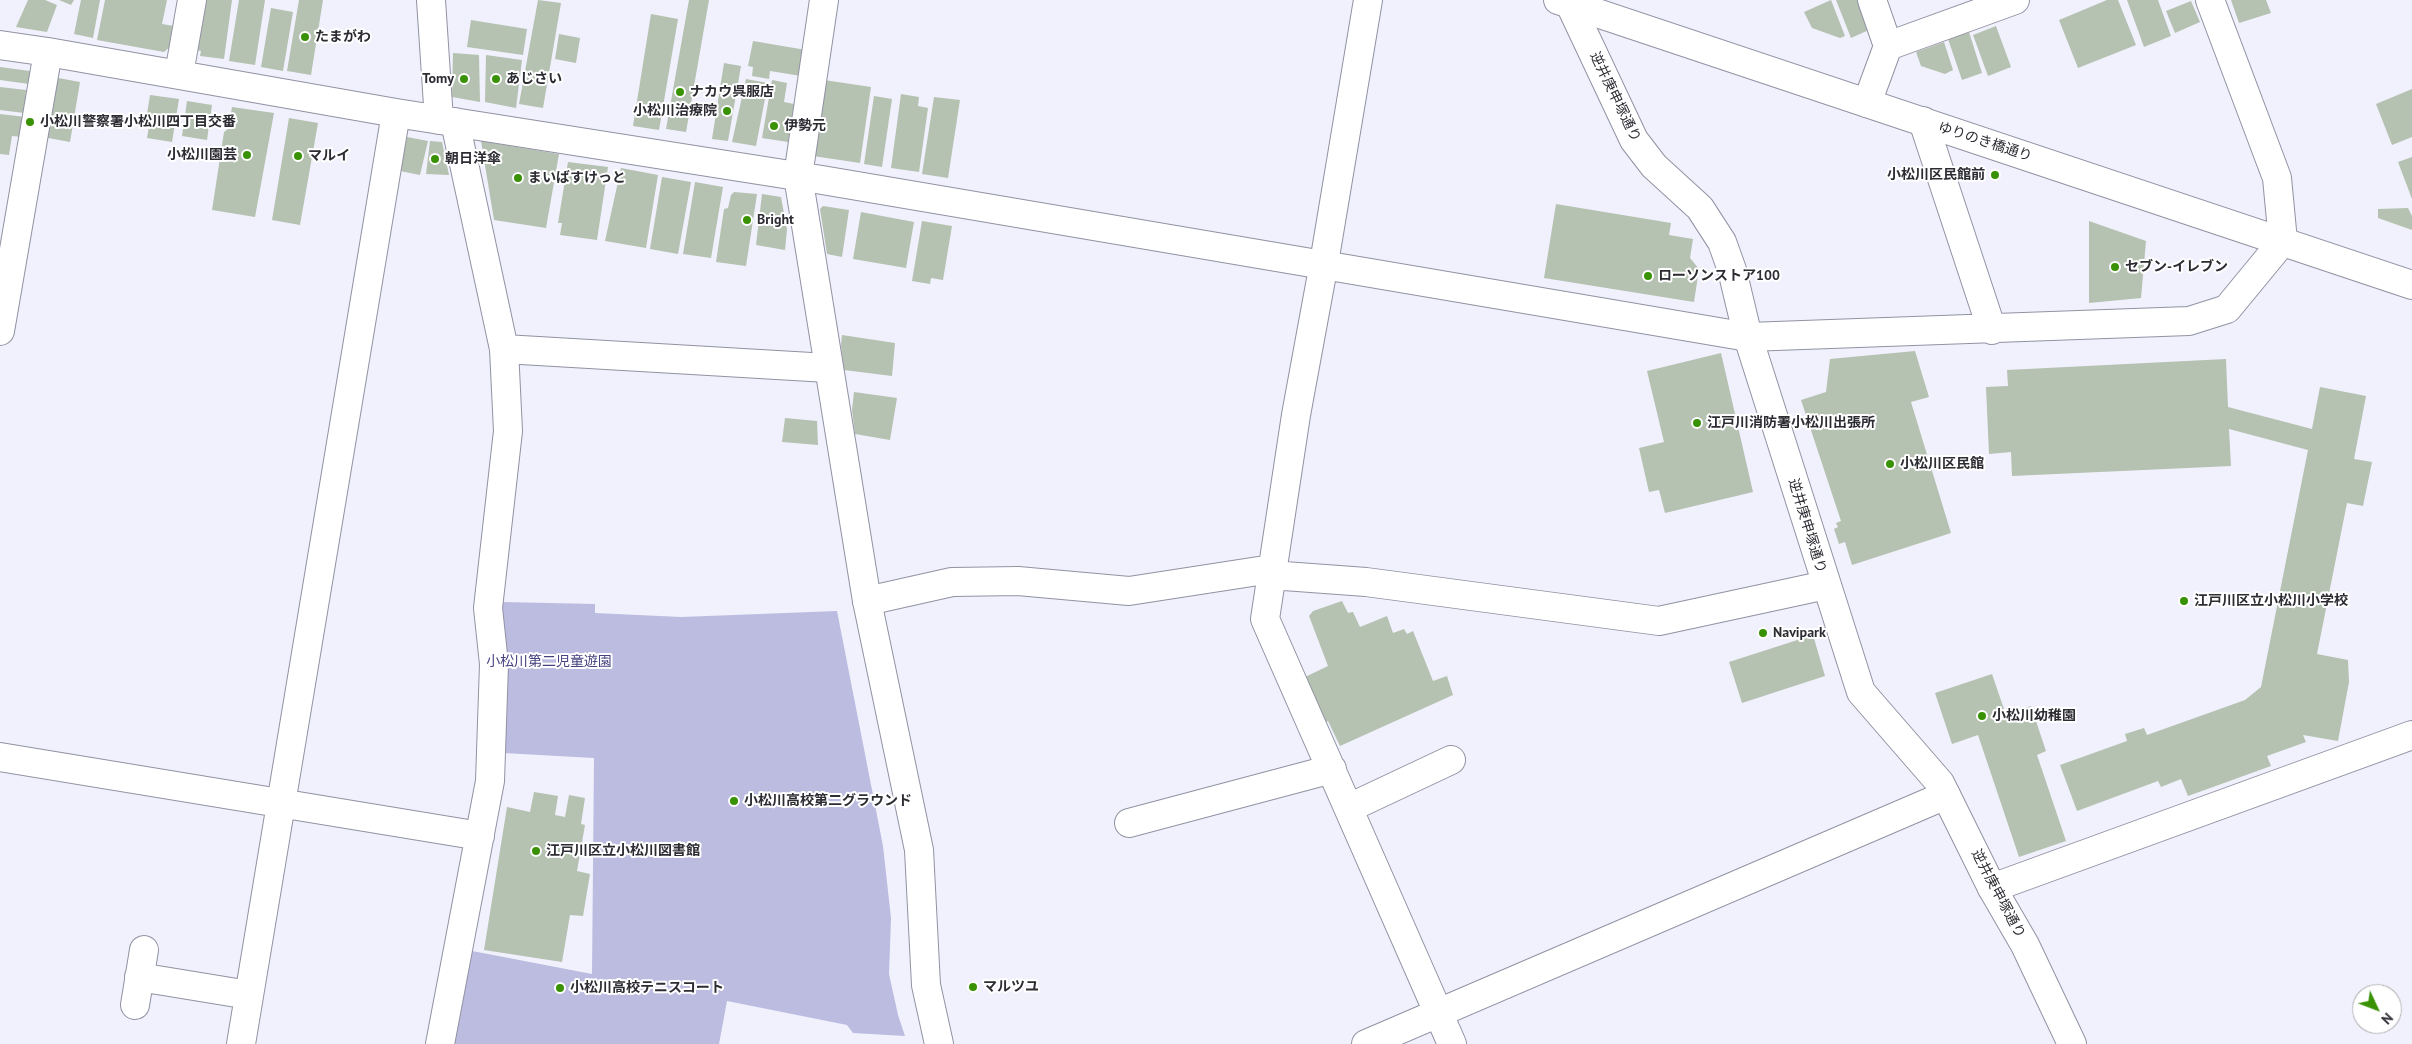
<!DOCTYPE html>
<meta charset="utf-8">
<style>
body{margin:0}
#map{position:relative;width:2412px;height:1044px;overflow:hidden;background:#f0f1fc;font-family:"PT Sans",sans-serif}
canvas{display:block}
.north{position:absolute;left:2352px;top:984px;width:50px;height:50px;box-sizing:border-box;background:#fff;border:1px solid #ababad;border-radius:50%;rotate:133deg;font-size:14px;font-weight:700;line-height:20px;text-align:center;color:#2c2c33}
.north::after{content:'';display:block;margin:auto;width:18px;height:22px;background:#399204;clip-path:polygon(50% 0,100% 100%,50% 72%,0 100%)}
</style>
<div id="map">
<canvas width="2412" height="1044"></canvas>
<div class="north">N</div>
</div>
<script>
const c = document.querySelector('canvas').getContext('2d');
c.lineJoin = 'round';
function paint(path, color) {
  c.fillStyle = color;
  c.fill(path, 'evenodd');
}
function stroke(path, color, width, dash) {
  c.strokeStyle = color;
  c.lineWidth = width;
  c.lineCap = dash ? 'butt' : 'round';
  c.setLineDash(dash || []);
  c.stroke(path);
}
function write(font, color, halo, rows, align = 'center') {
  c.font = font + ' "PT Sans","Noto Sans JP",sans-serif';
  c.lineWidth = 4;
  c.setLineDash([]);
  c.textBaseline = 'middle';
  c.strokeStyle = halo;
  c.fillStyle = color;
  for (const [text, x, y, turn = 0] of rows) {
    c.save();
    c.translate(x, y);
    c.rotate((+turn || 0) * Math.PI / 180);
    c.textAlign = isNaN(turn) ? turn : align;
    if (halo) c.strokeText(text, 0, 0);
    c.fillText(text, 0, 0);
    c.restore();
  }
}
paint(new Path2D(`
 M 503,602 L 595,604 L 595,613 L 681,617 L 837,611 L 883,846 L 891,918 L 889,974 L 898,1015 L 905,1036 L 853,1033 L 847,1025 L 727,1001 L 719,1044 L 453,1044 L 467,950 L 592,974 L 594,758 L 503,753 Z`), '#bbbcdf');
paint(new Path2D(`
 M 28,0 L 45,0 L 57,5 L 47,32 L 16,27 Z
 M 59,0 L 74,0 L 71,5 Z
 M 81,0 L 100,0 L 93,38 L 74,34 Z
 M 105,0 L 167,0 L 162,24 L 174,26 L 171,46 L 164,52 L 97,40 Z
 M 203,0 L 232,0 L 224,59 L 200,56 L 201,51 L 196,50 Z
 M 239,0 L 265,0 L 255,65 L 229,61 Z
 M 299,0 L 323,0 L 311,75 L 287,71 Z
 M 538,0 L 561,3 L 543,108 L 519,104 Z
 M 689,0 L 709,0 L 686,132 L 666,129 Z
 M 1831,0 L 1845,36 L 1840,38 L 1812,28 L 1804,12 Z
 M 1836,0 L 1859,0 L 1871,29 L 1851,38 Z
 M 2107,0 L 2118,0 L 2136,45 L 2078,68 L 2059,20 Z
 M 2127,0 L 2158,0 L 2171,36 L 2144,47 Z
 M 2231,0 L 2266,0 L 2271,13 L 2239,23 Z
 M 2191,1 L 2200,22 L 2175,33 L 2166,11 Z
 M 271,8 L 293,12 L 283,71 L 261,67 Z
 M 651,14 L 678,19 L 659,130 L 633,126 Z
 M 471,20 L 527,29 L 523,55 L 467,47 Z
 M 1996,26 L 2011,67 L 1988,76 L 1973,35 Z
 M 1969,32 L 1982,73 L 1962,80 L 1948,39 Z
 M 559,34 L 580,38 L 576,63 L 555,59 Z
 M 753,41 L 806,50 L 801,76 L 770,71 L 769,79 L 752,76 L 753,67 L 748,66 Z
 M 1944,42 L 1953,70 L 1945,74 L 1921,66 L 1916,52 Z
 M 453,53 L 479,55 L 480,102 L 452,97 Z
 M 486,55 L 522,60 L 516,108 L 485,102 Z
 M 724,63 L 741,66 L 728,141 L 712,139 Z
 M 0,67 L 30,71 L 29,84 L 0,80 Z
 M 53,77 L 80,82 L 70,142 L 43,137 Z
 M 746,79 L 768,83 L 756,146 L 732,142 Z
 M 772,80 L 787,83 L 784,102 L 794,104 L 788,142 L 762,138 Z
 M 824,80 L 871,87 L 860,163 L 813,156 Z
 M 0,87 L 26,90 L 24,113 L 0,110 Z
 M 2412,89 L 2412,137 L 2392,145 L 2376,104 Z
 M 901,94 L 919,97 L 918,106 L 928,108 L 919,172 L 891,168 Z
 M 150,95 L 179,99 L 172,142 L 147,138 L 151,115 L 147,114 Z
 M 874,96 L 892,99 L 882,167 L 864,164 Z
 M 934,97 L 960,100 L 948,178 L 922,174 Z
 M 187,101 L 212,105 L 207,140 L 182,136 Z
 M 232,107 L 274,113 L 255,217 L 212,210 L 224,132 L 228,129 Z
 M 0,114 L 25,117 L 22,137 L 12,136 L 9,155 L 0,154 Z
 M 289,118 L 318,123 L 300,225 L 272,220 Z
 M 407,137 L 428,141 L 420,175 L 400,171 Z
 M 430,141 L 442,142 L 449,175 L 426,174 Z
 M 481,141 L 559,154 L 546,228 L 494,220 Z
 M 2412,157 L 2412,199 L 2398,162 Z
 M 568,162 L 608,167 L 597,240 L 560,235 L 562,223 L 558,223 Z
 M 621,168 L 658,175 L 646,248 L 605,241 Z
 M 662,177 L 691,182 L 678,254 L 650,249 Z
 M 695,182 L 723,187 L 711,258 L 683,254 Z
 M 734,192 L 757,194 L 746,266 L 716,262 L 724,209 L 728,208 L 731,195 Z
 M 762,194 L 781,197 L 787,230 L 785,250 L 756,245 Z
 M 1556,204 L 1671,223 L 1669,235 L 1693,239 L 1690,258 L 1699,269 L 1694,302 L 1544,278 Z
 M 823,206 L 849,210 L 842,257 L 827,254 L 820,209 Z
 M 2408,208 L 2412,216 L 2412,230 L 2378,218 L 2378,209 Z
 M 861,212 L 914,222 L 906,268 L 853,259 Z
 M 922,221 L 952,226 L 943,280 L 931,278 L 930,284 L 912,281 Z
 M 2089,221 L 2146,241 L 2141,298 L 2089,303 Z
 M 842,335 L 895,343 L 892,376 L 844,370 L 841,345 Z
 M 1915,351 L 1929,397 L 1911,402 L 1951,533 L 1852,565 L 1845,542 L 1839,544 L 1834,529 L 1838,527 L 1836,523 L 1841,521 L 1801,400 L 1826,392 L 1830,359 Z
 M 1721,353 L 1753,492 L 1665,513 L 1659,490 L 1649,492 L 1639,448 L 1664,442 L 1647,371 Z
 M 2226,359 L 2228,407 L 2312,429 L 2320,387 L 2366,396 L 2354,459 L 2372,462 L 2363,506 L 2347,503 L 2317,654 L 2348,660 L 2349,682 L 2338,741 L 2303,735 L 2306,742 L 2267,756 L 2271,766 L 2188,796 L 2181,779 L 2161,787 L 2158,781 L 2077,811 L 2060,765 L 2127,741 L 2125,734 L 2144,728 L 2147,735 L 2245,700 L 2261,687 L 2308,450 L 2229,429 L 2231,466 L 2012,476 L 2011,452 L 1989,454 L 1986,387 L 2008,386 L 2007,370 Z
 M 854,392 L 897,398 L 890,440 L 855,434 L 852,410 Z
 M 785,418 L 817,421 L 818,445 L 782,442 Z
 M 1342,601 L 1348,613 L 1353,612 L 1360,627 L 1387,616 L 1393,633 L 1404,629 L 1407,634 L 1413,631 L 1433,681 L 1447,676 L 1453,695 L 1340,746 L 1328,721 L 1324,724 L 1303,678 L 1328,666 L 1309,616 L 1313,611 Z
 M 1813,635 L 1825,676 L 1742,703 L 1729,662 Z
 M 1992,674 L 2006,715 L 2031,706 L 2046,751 L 2037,755 L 2066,841 L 2019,857 L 1978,735 L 1952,744 L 1935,693 Z
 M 534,792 L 558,796 L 555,815 L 565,817 L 569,795 L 585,798 L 581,824 L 585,825 L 577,871 L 590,874 L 583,916 L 570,915 L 562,962 L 484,950 L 507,807 L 530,812 Z`), '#b5c1b1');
const minor = new Path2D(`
 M 431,0 L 439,120
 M 1368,0 L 1324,263 L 1296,415 L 1265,619 L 1452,1044
 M 0,45 L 48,52 L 396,113 L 822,180 L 1748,337 L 2189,321 L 2227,309 L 2283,241 L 2277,178 L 2210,0
 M 1888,46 L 2015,0
 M 179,74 L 192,0
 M 1867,103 L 1888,46 L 1872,0
 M 1923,121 L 1992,330
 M 798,176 L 824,0
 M 0,331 L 48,52
 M 504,349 L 828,368
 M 867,601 L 952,582 L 1018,581 L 1129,591 L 1265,570 L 1284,576 L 1366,582 L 1659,621 L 1826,585
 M 0,757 L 480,836
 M 1349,808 L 1451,760
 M 1129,823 L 1332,769
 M 1992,888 L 2412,735
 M 139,977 L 249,995
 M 135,1005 L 144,950
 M 241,1044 L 396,113
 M 440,1044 L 490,781 L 494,664 L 488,608 L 508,431 L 504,349 L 455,122
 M 1366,1044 L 1946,795`);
const tertiary = new Path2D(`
 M 1568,0 L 1634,140 L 1654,166 L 1700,208 L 1722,242 L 1732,270 L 1748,337 L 1861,692 L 1940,783 L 1992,888 L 2025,945 L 2072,1044
 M 798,176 L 867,601 L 919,850 L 926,985 L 939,1044`);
const secondary = new Path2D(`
 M 1558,0 L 2412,285`);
stroke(minor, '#9192a3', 30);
stroke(tertiary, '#9192a3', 30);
stroke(secondary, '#9192a3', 30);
stroke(minor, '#fff', 28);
stroke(tertiary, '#fff', 28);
stroke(secondary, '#fff', 28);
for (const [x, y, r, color] of [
 [305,37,5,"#399204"],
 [464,79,5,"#399204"],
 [496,79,5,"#399204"],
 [680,92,5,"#399204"],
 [727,111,5,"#399204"],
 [30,122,5,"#399204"],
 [774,126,5,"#399204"],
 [247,155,5,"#399204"],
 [298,156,5,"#399204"],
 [435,159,5,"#399204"],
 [1995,175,5,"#399204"],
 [518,178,5,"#399204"],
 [747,220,5,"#399204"],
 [2115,267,5,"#399204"],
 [1648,276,5,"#399204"],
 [1697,423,5,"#399204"],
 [1890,464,5,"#399204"],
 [2184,601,5,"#399204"],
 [1763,633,5,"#399204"],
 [1982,716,5,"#399204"],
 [734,801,5,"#399204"],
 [536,851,5,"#399204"],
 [973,987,5,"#399204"],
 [560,988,5,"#399204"]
]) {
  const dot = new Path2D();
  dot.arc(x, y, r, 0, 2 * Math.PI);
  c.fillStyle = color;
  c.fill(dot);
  stroke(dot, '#fff', 2);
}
write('bold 14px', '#2c2c33', '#fff', [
 ["たまがわ",315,37],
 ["Tomy",454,79,"right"],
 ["あじさい",506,79],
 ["ナカウ呉服店",690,92],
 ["小松川治療院",717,111,"right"],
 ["小松川警察署小松川四丁目交番",40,122],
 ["伊勢元",784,126],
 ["小松川園芸",237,155,"right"],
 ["マルイ",308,156],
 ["朝日洋傘",445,159],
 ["小松川区民館前",1985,175,"right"],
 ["まいばすけっと",528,178],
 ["Bright",757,220],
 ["セブン-イレブン",2125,267],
 ["ローソンストア100",1658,276],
 ["江戸川消防署小松川出張所",1707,423],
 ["小松川区民館",1900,464],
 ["江戸川区立小松川小学校",2194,601],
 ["Navipark",1773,633],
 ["小松川幼稚園",1992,716],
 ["小松川高校第二グラウンド",744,801],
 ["江戸川区立小松川図書館",546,851],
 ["マルツユ",983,987],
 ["小松川高校テニスコート",570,988]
], 'left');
write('14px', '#2c2c33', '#fff', [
 ["逆井庚申塚通り",1615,97,64],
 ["ゆりのき橋通り",1985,142,18],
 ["逆井庚申塚通り",1807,526,73],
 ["逆井庚申塚通り",1998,894,62]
]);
write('14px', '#464380', '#fff', [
 ["小松川第二児童遊園",549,662]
]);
</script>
